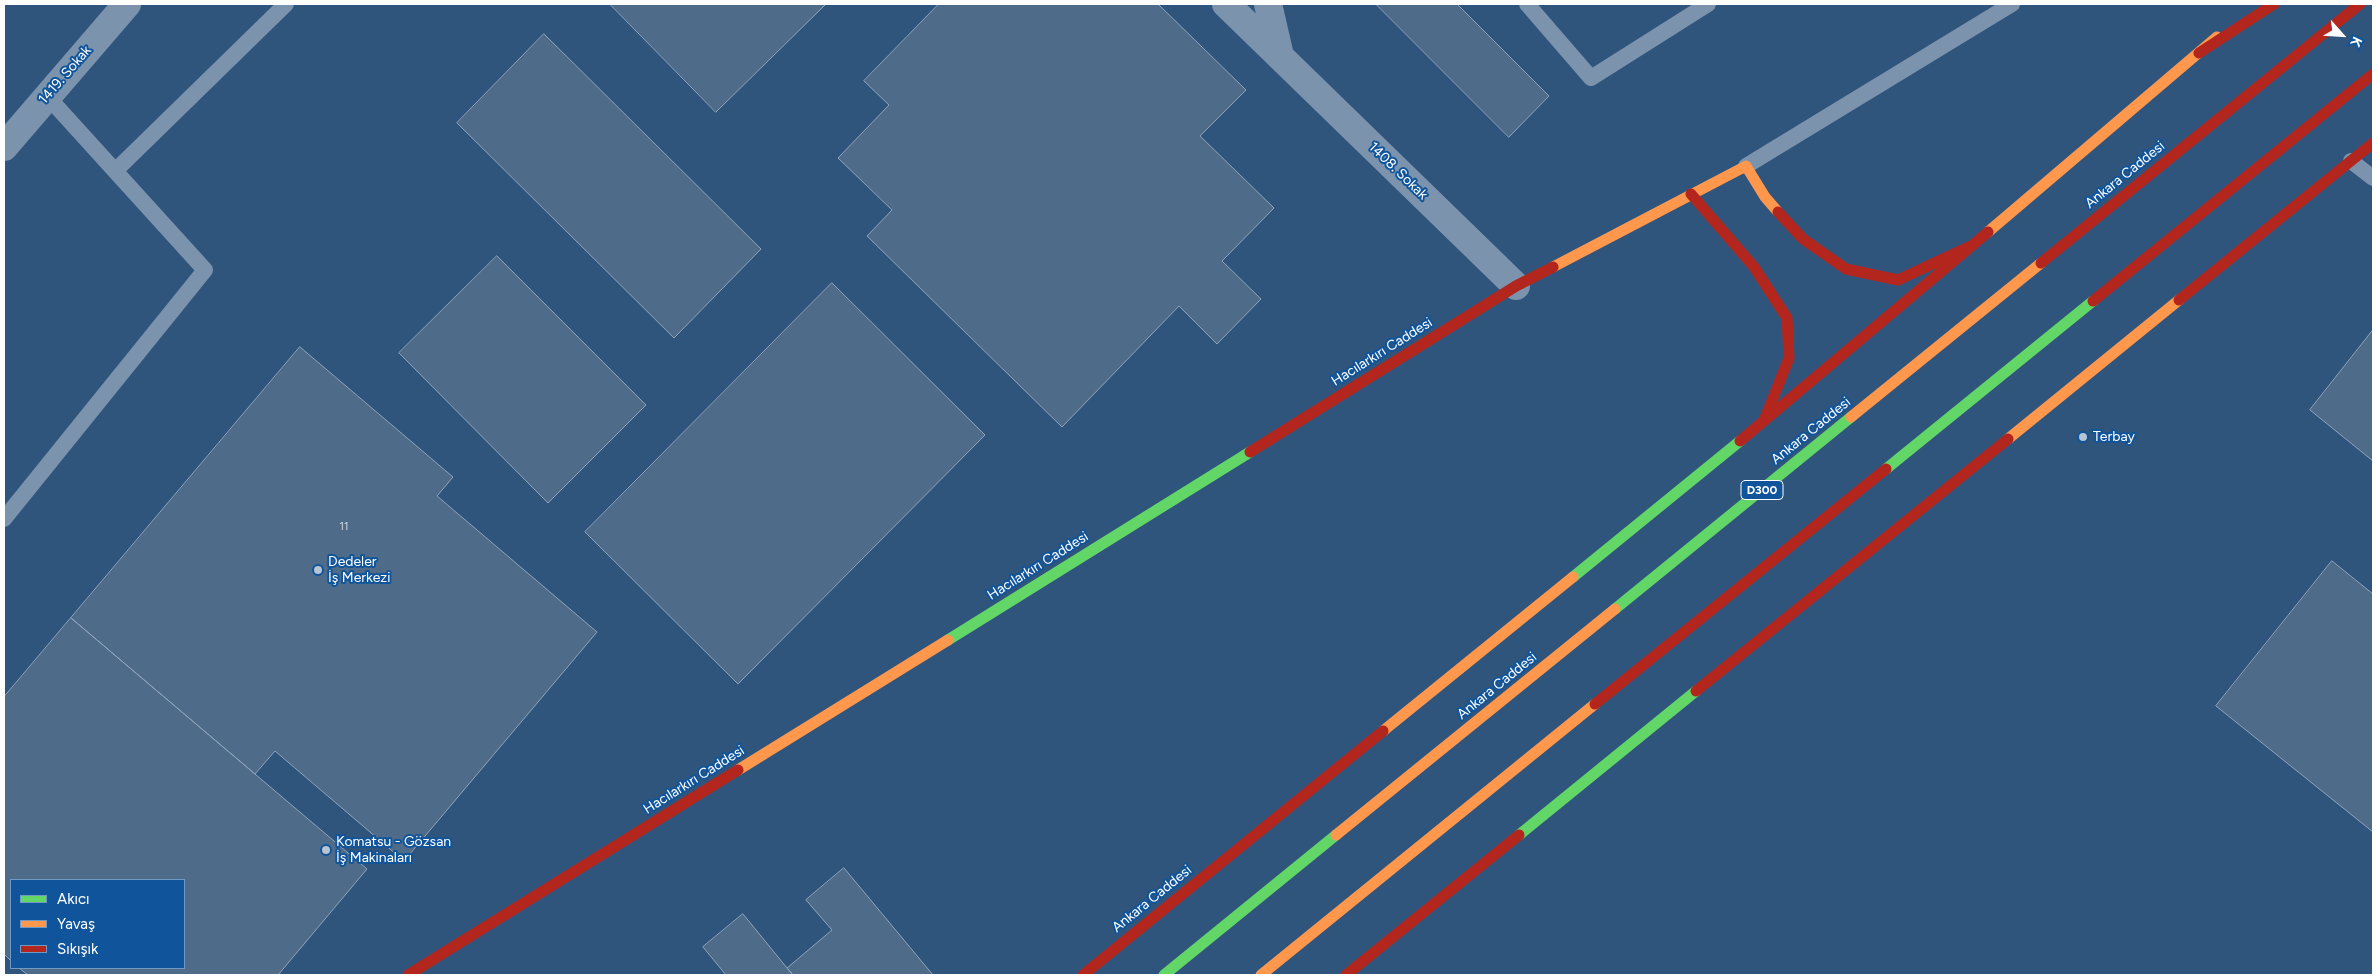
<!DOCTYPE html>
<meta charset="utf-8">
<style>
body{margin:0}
#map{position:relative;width:2377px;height:979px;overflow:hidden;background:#30557c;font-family:Figtree,sans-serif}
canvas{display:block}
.frame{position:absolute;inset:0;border:5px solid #fff;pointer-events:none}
.legend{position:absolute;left:10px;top:879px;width:175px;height:90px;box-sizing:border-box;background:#10559b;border:1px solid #7099c3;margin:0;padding:6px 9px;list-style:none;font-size:15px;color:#fff}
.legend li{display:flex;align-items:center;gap:10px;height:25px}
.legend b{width:25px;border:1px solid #7099c3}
.north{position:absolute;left:2317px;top:10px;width:50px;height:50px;-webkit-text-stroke:4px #10559b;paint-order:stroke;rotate:116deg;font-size:14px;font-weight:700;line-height:20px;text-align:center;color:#fff}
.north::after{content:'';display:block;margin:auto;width:18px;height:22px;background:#fff;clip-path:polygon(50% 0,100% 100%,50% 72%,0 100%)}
</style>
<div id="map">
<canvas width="2377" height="979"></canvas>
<div class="frame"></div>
<ul class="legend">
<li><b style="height:6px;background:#63d668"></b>Akıcı</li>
<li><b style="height:6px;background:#ff974d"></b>Yavaş</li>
<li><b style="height:6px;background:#b3261e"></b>Sıkışık</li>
</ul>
<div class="north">K</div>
</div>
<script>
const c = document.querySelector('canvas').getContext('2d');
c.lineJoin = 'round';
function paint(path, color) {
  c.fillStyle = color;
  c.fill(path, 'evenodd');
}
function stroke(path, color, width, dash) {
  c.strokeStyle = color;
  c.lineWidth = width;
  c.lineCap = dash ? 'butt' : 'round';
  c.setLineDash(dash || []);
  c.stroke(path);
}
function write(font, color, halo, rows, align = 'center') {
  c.font = font + ' Figtree,sans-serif';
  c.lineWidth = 4;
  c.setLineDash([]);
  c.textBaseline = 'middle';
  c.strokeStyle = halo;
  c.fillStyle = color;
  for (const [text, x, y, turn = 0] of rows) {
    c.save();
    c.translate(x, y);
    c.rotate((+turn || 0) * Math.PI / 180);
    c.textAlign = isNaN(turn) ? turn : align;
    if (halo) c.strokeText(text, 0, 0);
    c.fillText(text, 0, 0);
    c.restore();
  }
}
const building = new Path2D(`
 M 610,4 L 826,4 L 716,112 Z
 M 939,4 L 1158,4 L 1246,90 L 1200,136 L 1274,208 L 1222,261 L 1261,299 L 1217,344 L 1179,306 L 1062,427 L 867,236 L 892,210 L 838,158 L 889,105 L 864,81 Z
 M 1376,4 L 1457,4 L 1549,96 L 1509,137 Z
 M 544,34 L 761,249 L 674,338 L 457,123 Z
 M 497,256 L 646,405 L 548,503 L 399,353 Z
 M 832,283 L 985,435 L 738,684 L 585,532 Z
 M 2373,330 L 2373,461 L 2310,410 Z
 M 300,347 L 453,477 L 437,496 L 597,632 L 404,861 L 275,751 L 255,774 L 71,618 Z
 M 2332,561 L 2373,594 L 2373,832 L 2216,706 Z
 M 71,618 L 367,869 L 278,975 L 28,975 L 19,968 L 184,968 L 184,880 L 11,880 L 11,961 L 4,954 L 4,697 Z
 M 844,868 L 933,975 L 793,975 L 787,968 L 832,930 L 806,900 Z
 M 743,914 L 787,968 L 793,975 L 726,975 L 703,947 Z`);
paint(building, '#4e6c8a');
stroke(building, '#8fa4bb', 1);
stroke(new Path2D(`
 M 1527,4 L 1591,78 L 1708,4
 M 2351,161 L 2373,178
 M 1746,166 L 2012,4
 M 115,171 L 286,4
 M 4,519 L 205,270 L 47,96`), '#7b93ad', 16);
stroke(new Path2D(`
 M 1226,4 L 1516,286
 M 1268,4 L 1280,56
 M 4,147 L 127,4`), '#7b93ad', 28);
stroke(new Path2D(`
 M 1886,469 L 2093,301
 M 1573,577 L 1740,441
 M 1615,609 L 1851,417
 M 948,640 L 1250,452
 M 1519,835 L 1696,691
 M 1164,975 L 1336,835`), '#63d668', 11);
stroke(new Path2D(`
 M 1988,232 L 2217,37
 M 1553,267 L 1746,166 L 1765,197 L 1778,212
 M 1851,417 L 2041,263
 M 2008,439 L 2179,300
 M 1383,731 L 1573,577
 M 738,770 L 948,640
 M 1336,835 L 1615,609
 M 1261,975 L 1595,704`), '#ff974d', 11);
stroke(new Path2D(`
 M 2199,53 L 2274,4
 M 1691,194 L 1754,267 L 1787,318 L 1789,358 L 1765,418
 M 1778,212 L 1803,239 L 1846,269 L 1898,280 L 1973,245
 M 2041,263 L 2360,4
 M 2179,300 L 2373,143
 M 2093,301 L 2373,74
 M 1740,441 L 1988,232
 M 1250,452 L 1516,286 L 1553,267
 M 1696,691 L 2008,439
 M 1595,704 L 1886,469
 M 408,975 L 738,770
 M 1083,975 L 1383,731
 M 1346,975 L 1519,835`), '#b3261e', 11);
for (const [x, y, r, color] of [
 [2083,437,5,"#b7c4d1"],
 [318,570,5,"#b7c4d1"],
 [326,850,5,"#b7c4d1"]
]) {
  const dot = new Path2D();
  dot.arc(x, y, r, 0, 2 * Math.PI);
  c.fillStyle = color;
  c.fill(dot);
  stroke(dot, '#10559b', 2);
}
write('11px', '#d3dae2', null, [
 ["11",344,527]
]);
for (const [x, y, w] of [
 [1762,490,42]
]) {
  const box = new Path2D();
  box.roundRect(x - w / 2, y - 9.5, w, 19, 4);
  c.fillStyle = '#10559b';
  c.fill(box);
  stroke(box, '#fff', 1);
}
write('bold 12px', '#fff', null, [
 ["D300",1762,490]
]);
write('14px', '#fff', '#10559b', [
 ["1419. Sokak",65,75,-49],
 ["1408. Sokak",1398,171,44],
 ["Ankara Caddesi",2125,175,-39],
 ["Hacılarkırı Caddesi",1382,352,-32],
 ["Ankara Caddesi",1811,431,-39],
 ["Hacılarkırı Caddesi",1038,566,-32],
 ["Ankara Caddesi",1497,686,-39],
 ["Hacılarkırı Caddesi",694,780,-32],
 ["Ankara Caddesi",1152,899,-39]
]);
write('14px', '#fff', '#10559b', [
 ["Terbay",2093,437],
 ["Dedeler",328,562],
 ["İş Merkezi",328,578],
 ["Komatsu - Gözsan",336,842],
 ["İş Makinaları",336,858]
], 'left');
</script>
